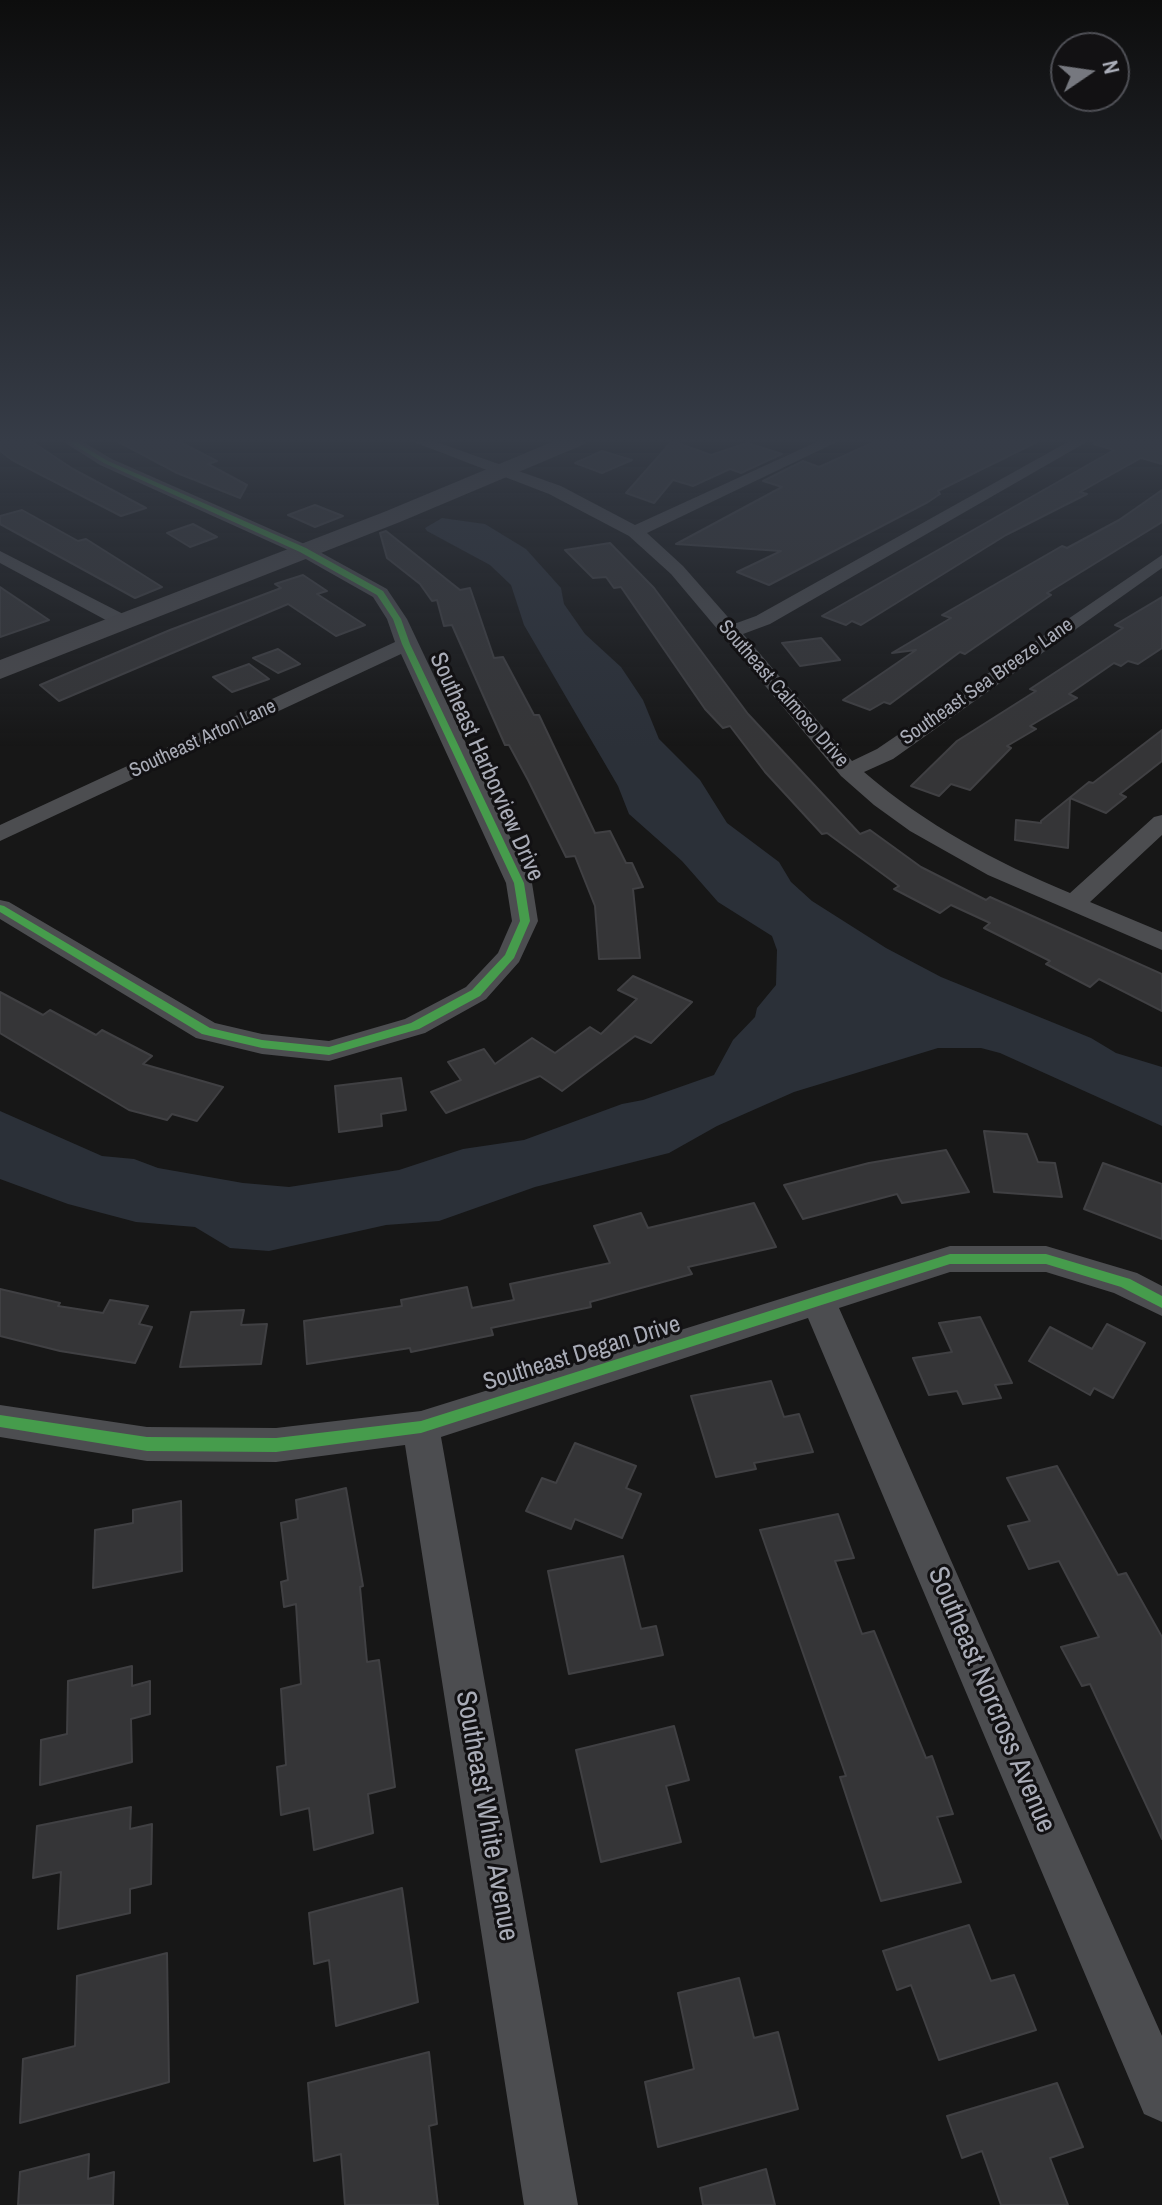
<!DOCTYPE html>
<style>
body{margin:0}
#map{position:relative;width:1162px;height:2205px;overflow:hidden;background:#171717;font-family:"Archivo Narrow",sans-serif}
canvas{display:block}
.north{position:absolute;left:1050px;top:32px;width:80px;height:80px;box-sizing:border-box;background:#121113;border:2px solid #4e4f55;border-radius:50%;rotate:77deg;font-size:22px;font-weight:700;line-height:32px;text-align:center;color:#a9acb7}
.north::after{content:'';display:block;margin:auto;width:28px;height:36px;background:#76787f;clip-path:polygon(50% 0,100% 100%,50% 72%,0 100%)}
</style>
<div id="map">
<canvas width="1162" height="2205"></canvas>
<div class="north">N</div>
</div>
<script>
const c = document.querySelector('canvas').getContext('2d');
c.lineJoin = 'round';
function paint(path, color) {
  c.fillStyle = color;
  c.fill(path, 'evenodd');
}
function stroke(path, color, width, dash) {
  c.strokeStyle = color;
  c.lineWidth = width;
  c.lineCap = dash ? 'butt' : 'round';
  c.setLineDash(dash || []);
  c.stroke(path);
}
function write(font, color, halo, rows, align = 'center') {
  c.font = font + ' "Archivo Narrow",sans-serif';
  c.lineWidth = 6;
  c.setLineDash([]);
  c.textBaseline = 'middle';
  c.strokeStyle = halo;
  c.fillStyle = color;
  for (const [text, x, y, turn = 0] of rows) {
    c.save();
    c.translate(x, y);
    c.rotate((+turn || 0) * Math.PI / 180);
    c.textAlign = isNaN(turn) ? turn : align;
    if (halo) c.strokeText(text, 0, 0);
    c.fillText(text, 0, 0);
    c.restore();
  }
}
paint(new Path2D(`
 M 442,518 L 485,524 L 526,549 L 561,588 L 564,604 L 585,634 L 621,667 L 643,700 L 659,739 L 700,780 L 727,823 L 779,862 L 791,882 L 812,901 L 886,948 L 941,977 L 1091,1038 L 1116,1053 L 1162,1067 L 1162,1126 L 1000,1053 L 981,1048 L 938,1048 L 794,1092 L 717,1126 L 669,1153 L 535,1187 L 439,1221 L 386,1225 L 269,1251 L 230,1248 L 195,1227 L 136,1222 L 68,1204 L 0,1179 L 0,1111 L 102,1156 L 134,1159 L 158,1168 L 243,1183 L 289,1187 L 399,1170 L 463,1149 L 524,1140 L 622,1104 L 643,1100 L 714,1075 L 733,1040 L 755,1017 L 757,1008 L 776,985 L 777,950 L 772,936 L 718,902 L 682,861 L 629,814 L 618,786 L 524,625 L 511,585 L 490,565 L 427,531 L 425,528 Z`), '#2b3038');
const building = new Path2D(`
 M 0,439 L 28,439 L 73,469 L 146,508 L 121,516 L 12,460 L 0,451 Z
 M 113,439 L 174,439 L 217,461 L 208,464 L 247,485 L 240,498 L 177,473 Z
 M 881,439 L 1043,439 L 938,491 L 940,494 L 928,502 L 769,585 L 737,572 L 781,551 L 676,544 L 782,487 L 763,481 L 803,461 L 819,467 Z
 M 1095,439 L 1162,439 L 1162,464 L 1141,458 L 1080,492 L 1087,494 L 1006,535 L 861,625 L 852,621 L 846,625 L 822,616 L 1114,450 L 1094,444 Z
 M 672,441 L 711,455 L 747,443 L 782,454 L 741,473 L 730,469 L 693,486 L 673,480 L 654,503 L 626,493 Z
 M 602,451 L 632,460 L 602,473 L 575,463 Z
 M 1162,490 L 1162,522 L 1047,593 L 1051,595 L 965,654 L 960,652 L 890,704 L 884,702 L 870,710 L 843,700 L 916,650 L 892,653 L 951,618 L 942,615 L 1062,546 L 1067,548 L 1119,520 Z
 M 315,505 L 343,516 L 315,527 L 288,515 Z
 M 22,510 L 78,541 L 86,539 L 162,587 L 135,598 L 0,524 L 0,516 Z
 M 193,524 L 217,537 L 190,547 L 167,533 Z
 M 386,531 L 460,590 L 470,588 L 494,658 L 503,657 L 534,715 L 539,715 L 595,833 L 610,831 L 626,863 L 632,863 L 643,887 L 633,889 L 640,958 L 599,959 L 595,906 L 575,856 L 566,857 L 528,780 L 509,745 L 505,745 L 452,625 L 444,626 L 437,600 L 432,601 L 420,584 L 387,558 L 380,533 Z
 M 610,543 L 654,588 L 748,714 L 860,834 L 870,830 L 921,867 L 986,900 L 990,897 L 1162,974 L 1162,1011 L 1099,979 L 1090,987 L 1046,964 L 1050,961 L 984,928 L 990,923 L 951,905 L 940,913 L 894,889 L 899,886 L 827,833 L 822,834 L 765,772 L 730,726 L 723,728 L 705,709 L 621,587 L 614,588 L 606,577 L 593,578 L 565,550 Z
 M 303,575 L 327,591 L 317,594 L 365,625 L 336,636 L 288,604 L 59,701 L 40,685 L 170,630 L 281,588 L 275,584 Z
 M 0,587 L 49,620 L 0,637 Z
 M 1162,597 L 1162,648 L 1138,664 L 1128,661 L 1121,666 L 1114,663 L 1069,694 L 1077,698 L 1030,726 L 1036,729 L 1007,746 L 1011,748 L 970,790 L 951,784 L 939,796 L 911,786 L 957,741 L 1036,691 L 1030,689 L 1123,628 L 1115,625 Z
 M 821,638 L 840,660 L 800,666 L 782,643 Z
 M 278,649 L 300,664 L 278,673 L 253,658 Z
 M 249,664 L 269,679 L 232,692 L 213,677 Z
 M 1162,730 L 1162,761 L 1120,794 L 1126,797 L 1106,813 L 1070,798 L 1068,848 L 1015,840 L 1016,820 L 1041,823 L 1041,821 L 1089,782 L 1093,783 Z
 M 633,976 L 692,1002 L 651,1043 L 635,1036 L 562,1091 L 540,1076 L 446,1113 L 431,1092 L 461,1080 L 448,1062 L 484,1049 L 495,1064 L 532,1038 L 555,1053 L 590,1027 L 601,1034 L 637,999 L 618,990 Z
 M 0,992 L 43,1015 L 50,1010 L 96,1035 L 102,1030 L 152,1056 L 143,1064 L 223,1087 L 197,1121 L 172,1114 L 167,1120 L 129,1110 L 0,1033 Z
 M 401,1078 L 406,1110 L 381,1114 L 382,1126 L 339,1132 L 335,1086 Z
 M 984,1131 L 1027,1134 L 1038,1162 L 1055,1163 L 1062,1197 L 994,1192 Z
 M 946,1150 L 969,1192 L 902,1203 L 897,1194 L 803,1219 L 784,1185 L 869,1163 Z
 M 1103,1163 L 1162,1184 L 1162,1239 L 1084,1209 Z
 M 754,1203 L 776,1247 L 688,1267 L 692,1274 L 590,1302 L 591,1307 L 491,1328 L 493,1335 L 411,1352 L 410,1348 L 307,1364 L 304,1321 L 402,1306 L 401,1300 L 467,1287 L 472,1308 L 514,1300 L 510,1284 L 610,1263 L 594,1226 L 641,1213 L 648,1228 Z
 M 0,1289 L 60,1303 L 58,1306 L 103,1313 L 110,1300 L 148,1306 L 139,1324 L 152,1327 L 135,1363 L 60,1351 L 0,1336 Z
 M 244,1310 L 241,1325 L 267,1324 L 261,1364 L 180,1367 L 191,1312 Z
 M 980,1317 L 1012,1383 L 995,1385 L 1001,1398 L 963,1404 L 957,1391 L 929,1395 L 913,1358 L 952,1352 L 939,1323 Z
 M 1107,1324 L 1145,1343 L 1113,1398 L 1094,1388 L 1090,1395 L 1029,1361 L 1050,1327 L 1092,1349 Z
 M 771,1381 L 784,1417 L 799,1414 L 813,1452 L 754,1463 L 756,1469 L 716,1477 L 691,1396 Z
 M 575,1443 L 636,1466 L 626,1488 L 641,1494 L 622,1538 L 575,1519 L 571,1529 L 526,1511 L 542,1478 L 556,1483 Z
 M 1057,1466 L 1118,1575 L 1126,1573 L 1162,1637 L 1162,1839 L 1090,1684 L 1082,1686 L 1061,1647 L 1099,1637 L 1059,1561 L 1029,1569 L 1008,1526 L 1030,1521 L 1007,1478 Z
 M 346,1488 L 363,1586 L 360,1587 L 367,1662 L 379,1660 L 395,1787 L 368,1794 L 373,1833 L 314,1850 L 309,1808 L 281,1815 L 277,1767 L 286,1765 L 281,1689 L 301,1684 L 296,1604 L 284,1607 L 281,1582 L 288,1580 L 281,1523 L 298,1519 L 296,1500 Z
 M 181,1501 L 182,1571 L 93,1588 L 95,1530 L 133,1523 L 133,1510 Z
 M 838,1514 L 854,1558 L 835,1561 L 862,1634 L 874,1631 L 926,1758 L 932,1756 L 953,1814 L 937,1817 L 961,1882 L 881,1901 L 840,1777 L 846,1776 L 760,1530 Z
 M 623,1556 L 641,1629 L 656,1626 L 663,1655 L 569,1674 L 548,1571 Z
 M 132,1666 L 132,1686 L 150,1681 L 150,1714 L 131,1719 L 132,1762 L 40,1785 L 41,1740 L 67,1734 L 68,1681 Z
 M 674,1726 L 689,1780 L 666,1786 L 681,1842 L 601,1862 L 576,1750 Z
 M 131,1807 L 130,1829 L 152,1824 L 151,1884 L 130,1889 L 130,1913 L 58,1929 L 61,1872 L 33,1878 L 37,1826 Z
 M 402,1888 L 418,2002 L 336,2026 L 329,1960 L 314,1964 L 309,1913 Z
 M 969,1925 L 991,1981 L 1014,1975 L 1036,2030 L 939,2060 L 911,1985 L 897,1990 L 883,1951 Z
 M 167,1953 L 169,2082 L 20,2123 L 23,2059 L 75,2046 L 77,1976 Z
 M 739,1978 L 754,2038 L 778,2032 L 798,2109 L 658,2147 L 645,2082 L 694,2069 L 678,1993 Z
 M 429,2052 L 437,2124 L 429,2126 L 438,2205 L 345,2205 L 341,2154 L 314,2161 L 308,2083 Z
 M 1057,2083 L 1083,2147 L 1050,2158 L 1068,2205 L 1001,2205 L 982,2151 L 962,2158 L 947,2116 Z
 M 89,2154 L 88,2179 L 114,2172 L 113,2205 L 18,2205 L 20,2172 Z
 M 766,2169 L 775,2205 L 703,2205 L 700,2188 Z`);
paint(building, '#353537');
stroke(building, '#404043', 2);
paint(new Path2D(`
 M 59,439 L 78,439 L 112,459 L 309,546 L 387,589 L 407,619 L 532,883 L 538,921 L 519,962 L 486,999 L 425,1033 L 329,1061 L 262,1054 L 196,1038 L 0,919 L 0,900 L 9,902 L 215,1023 L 262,1034 L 329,1041 L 405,1019 L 466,987 L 498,953 L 512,921 L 506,883 L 401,654 L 0,841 L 0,825 L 395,642 L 387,619 L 373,597 L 297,554 L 100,465 Z
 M 406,439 L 428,439 L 561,486 L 635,525 L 823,439 L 843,439 L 647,533 L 683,566 L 734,624 L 756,616 L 1073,439 L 1092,439 L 770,624 L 743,634 L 852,761 L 877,749 L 1162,555 L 1162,568 L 893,759 L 864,772 C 926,825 995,862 1070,893 L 1154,817 L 1162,815 L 1162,835 L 1090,902 L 1162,932 L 1162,950 L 988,875 L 910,831 L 874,805 L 841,776 L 671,574 L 629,536 L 549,494 Z
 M 0,551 L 129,617 L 132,621 L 122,627 L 115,625 L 0,563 Z
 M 950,1246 L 1046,1246 L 1137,1273 L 1162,1286 L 1162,1316 L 1114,1293 L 1046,1272 L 950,1272 L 839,1308 L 1162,2036 L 1162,2122 L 1144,2114 L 808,1318 L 441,1437 L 578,2205 L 524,2205 L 405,1445 L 276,1462 L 147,1461 L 0,1437 L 0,1405 L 147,1427 L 276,1428 L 421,1411 Z`), '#4c4d50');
paint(new Path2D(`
 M 559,439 L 588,439 L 585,444 L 400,522 L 0,679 L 0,660 L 384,512 Z`), '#4b4b4e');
paint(new Path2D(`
 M 64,439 L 71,439 L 108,461 L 306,548 L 383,591 L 401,619 L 410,644 L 524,883 L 530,921 L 514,958 L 480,996 L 419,1029 L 329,1055 L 262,1048 L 202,1034 L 0,912 L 0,905 L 4,906 L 210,1028 L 262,1040 L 329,1047 L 411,1023 L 472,990 L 505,955 L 520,921 L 514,883 L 402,644 L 393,619 L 377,595 L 300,552 L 104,463 Z
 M 950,1254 L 1046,1254 L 1130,1279 L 1162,1296 L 1162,1308 L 1121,1287 L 1046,1264 L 950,1264 L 421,1433 L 276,1452 L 147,1451 L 0,1427 L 0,1415 L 147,1437 L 276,1438 L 421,1421 Z`), '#469c4c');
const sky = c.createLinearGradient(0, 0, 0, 747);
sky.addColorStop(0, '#0d0d0d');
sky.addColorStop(0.59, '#363c47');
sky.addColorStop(1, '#363c4700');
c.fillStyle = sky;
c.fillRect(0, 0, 1162, 747);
write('20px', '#a9acb7', '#121113', [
 ["Southeast Sea Breeze Lane",987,682,-35],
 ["Southeast Calmoso Drive",783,694,49],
 ["Southeast Arton Lane",203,739,-25]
]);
write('24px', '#a9acb7', '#121113', [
 ["Southeast Harborview Drive",486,767,66],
 ["Southeast Degan Drive",582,1354,-17]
]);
write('28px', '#a9acb7', '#121113', [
 ["Southeast Norcross Avenue",991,1700,67],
 ["Southeast White Avenue",486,1816,80]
]);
</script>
